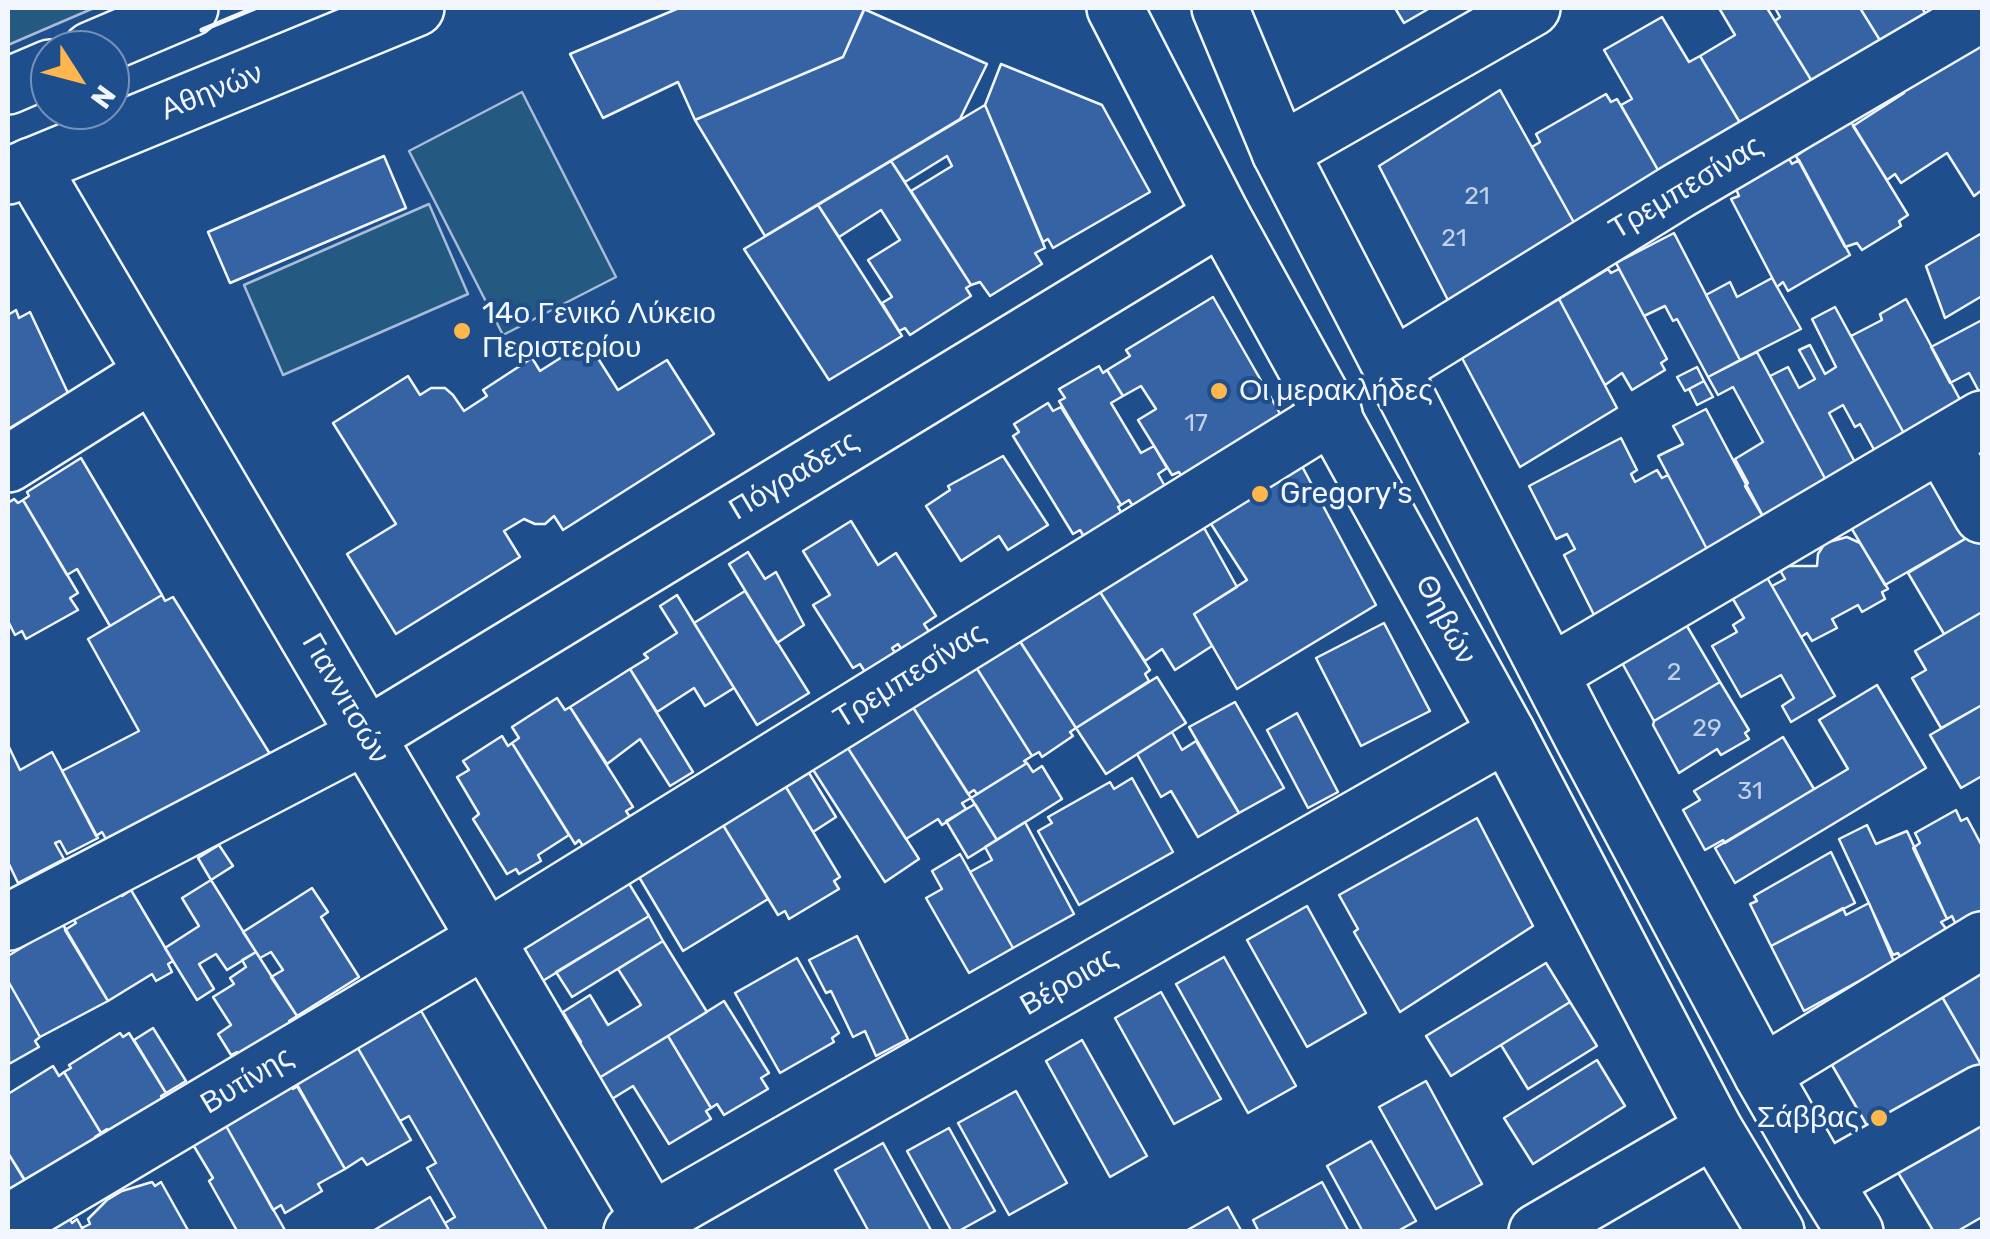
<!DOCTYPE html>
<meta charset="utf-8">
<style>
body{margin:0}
#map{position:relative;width:1990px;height:1239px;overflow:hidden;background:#1f4e8c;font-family:Rubik,sans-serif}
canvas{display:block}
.frame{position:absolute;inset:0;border:10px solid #f2f6ff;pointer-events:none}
.north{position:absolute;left:30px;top:30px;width:100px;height:100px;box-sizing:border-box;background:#1f4e8c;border:2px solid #7391ba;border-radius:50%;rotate:126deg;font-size:28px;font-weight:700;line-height:40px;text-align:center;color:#f2f6ff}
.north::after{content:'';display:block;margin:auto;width:35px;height:45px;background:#ffb74d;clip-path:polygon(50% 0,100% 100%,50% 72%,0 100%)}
</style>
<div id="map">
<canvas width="1990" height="1239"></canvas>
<div class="frame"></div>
<div class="north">N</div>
</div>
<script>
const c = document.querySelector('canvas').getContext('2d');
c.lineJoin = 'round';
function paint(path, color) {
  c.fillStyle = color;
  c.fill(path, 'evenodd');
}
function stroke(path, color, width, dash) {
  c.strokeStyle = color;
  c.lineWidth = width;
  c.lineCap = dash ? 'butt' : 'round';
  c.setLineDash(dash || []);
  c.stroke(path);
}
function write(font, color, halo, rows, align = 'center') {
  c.font = font + ' Rubik,sans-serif';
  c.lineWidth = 8;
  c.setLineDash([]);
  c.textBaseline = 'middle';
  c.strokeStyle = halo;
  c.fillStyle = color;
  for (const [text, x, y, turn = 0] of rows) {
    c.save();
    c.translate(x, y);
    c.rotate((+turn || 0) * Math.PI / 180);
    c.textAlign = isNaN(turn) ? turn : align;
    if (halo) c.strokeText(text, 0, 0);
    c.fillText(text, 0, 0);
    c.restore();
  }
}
const green = new Path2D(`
 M 8,8 L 94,8 L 8,45 Z
 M 522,92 L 616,277 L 503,335 L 409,151 Z
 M 429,204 L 468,294 L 283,375 L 244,285 Z`);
paint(green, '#245a82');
stroke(green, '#a8bbd7', 2.5);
const building = new Path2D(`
 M 679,8 L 865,8 L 843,57 L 695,120 L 678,82 L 603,118 L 570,54 Z
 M 1395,8 L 1430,8 L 1404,23 Z
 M 1719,8 L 1767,8 L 1813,83 L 1742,126 L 1700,56 L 1735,35 Z
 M 1775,8 L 1860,8 L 1881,42 L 1813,83 L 1775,21 L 1780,17 Z
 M 1860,8 L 1922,8 L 1925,13 L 1881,42 Z
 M 864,9 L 987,64 L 960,119 L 765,236 L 695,120 L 843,57 Z
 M 1662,17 L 1689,62 L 1700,56 L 1742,126 L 1662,177 L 1621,105 L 1632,99 L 1604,50 Z
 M 1982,43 L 1982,190 L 1974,196 L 1947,153 L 1901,183 L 1895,174 L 1887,180 L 1853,126 L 1904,93 L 1900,87 Z
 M 1001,64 L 1102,105 L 1150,192 L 1053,248 L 1048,239 L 1043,242 L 985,105 Z
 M 1500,90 L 1577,228 L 1452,308 L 1379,166 Z
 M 1606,94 L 1611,102 L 1617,99 L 1662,177 L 1577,228 L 1532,147 L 1540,142 L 1536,134 Z
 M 985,105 L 1045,248 L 1035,253 L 1042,264 L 990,296 L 980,282 L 971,285 L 911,191 L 952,166 L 947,156 L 905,182 L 891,161 Z
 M 1850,120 L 1908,215 L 1899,221 L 1901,226 L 1862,250 L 1857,243 L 1845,247 L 1796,156 Z
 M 384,156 L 406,208 L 230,283 L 208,232 Z
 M 1788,157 L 1792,164 L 1799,160 L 1850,255 L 1788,291 L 1783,282 L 1777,287 L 1731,199 L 1739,196 L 1736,189 Z
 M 891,161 L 971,285 L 966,288 L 971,296 L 910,335 L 905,328 L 899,331 L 882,303 L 892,297 L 868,260 L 900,240 L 881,210 L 839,237 L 818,205 Z
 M 818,205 L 902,336 L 829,380 L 744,249 Z
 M 1674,233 L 1740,360 L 1708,377 L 1677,319 L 1673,321 L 1665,306 L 1644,316 L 1616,263 Z
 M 1982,233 L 1982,296 L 1945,318 L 1926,266 Z
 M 1608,269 L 1611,273 L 1619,269 L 1667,359 L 1661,363 L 1665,370 L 1632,390 L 1622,373 L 1605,385 L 1559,299 Z
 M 1772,278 L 1801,329 L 1740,360 L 1706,295 L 1730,282 L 1737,297 Z
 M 1213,297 L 1282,417 L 1183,479 L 1179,472 L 1172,475 L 1138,420 L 1156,409 L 1141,386 L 1123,396 L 1107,370 L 1130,356 L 1126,350 Z
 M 1559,299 L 1617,408 L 1520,467 L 1462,358 Z
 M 1906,299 L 1964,407 L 1907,439 L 1851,336 L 1882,320 L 1880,314 Z
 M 1835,307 L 1907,439 L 1877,455 L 1860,424 L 1855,427 L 1843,405 L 1829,413 L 1858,468 L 1828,484 L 1770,376 L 1788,367 L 1799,388 L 1815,379 L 1799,350 L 1810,345 L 1825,374 L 1836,367 L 1812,319 Z
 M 16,310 L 19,318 L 30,312 L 68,393 L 8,429 L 8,315 Z
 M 1982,320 L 1982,397 L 1969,373 L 1950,383 L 1931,347 Z
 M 587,341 L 618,390 L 667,360 L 714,434 L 563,530 L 554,516 L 545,524 L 535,524 L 524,519 L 504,531 L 520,557 L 396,634 L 347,554 L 396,524 L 333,423 L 408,376 L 420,395 L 431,388 L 445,388 L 453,395 L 464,411 L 487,396 L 483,390 L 532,358 L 540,371 Z
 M 1757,352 L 1828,484 L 1765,520 L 1745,486 L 1748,483 L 1735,459 L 1763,442 L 1733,387 L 1718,395 L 1708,377 Z
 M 1099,366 L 1103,373 L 1107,370 L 1123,396 L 1111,403 L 1141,453 L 1154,446 L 1167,468 L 1158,474 L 1166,488 L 1134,508 L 1129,500 L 1121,505 L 1059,401 L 1065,398 L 1059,389 Z
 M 1697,367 L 1704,381 L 1685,391 L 1677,377 Z
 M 1704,381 L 1713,397 L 1697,405 L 1689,389 Z
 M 1048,403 L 1053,411 L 1061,407 L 1121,505 L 1118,507 L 1124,517 L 1086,540 L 1080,530 L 1073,534 L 1013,436 L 1019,432 L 1014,424 Z
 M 1706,409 L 1765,520 L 1708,551 L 1658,456 L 1683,444 L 1673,426 Z
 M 1621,438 L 1637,470 L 1631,474 L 1635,482 L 1657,470 L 1662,478 L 1668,475 L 1708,551 L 1598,623 L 1564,555 L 1575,549 L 1567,534 L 1556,539 L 1529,486 Z
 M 1296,455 L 1376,605 L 1237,689 L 1194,614 L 1247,580 L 1204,513 Z
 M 1003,456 L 1048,525 L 1008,550 L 999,536 L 961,561 L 926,506 L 950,490 L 948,486 Z
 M 81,458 L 162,595 L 110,626 L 77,569 L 67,575 L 23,500 L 29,496 L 27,492 Z
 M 1936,467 L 1975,533 L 1885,585 L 1846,519 Z
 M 14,499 L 18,503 L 23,500 L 78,593 L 70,598 L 78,610 L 26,639 L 22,631 L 15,635 L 8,621 L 8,503 Z
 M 851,521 L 878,565 L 896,553 L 936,616 L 924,624 L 930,633 L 902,650 L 898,644 L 892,648 L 896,654 L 865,672 L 860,664 L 853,668 L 813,605 L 830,595 L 803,551 Z
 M 1203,526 L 1237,587 L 1194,614 L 1212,646 L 1175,670 L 1162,649 L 1145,661 L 1100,592 Z
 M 1975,533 L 1982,546 L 1982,612 L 1944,634 L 1908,573 Z
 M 1847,537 L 1860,543 L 1888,589 L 1882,592 L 1885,599 L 1862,612 L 1858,605 L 1832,619 L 1837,628 L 1812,641 L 1807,633 L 1801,637 L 1772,586 L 1785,579 L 1781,572 L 1786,566 L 1817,566 L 1818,554 L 1825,543 Z
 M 748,552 L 765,579 L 776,572 L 804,625 L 777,643 L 729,564 Z
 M 1765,574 L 1835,696 L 1791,722 L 1782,706 L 1794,698 L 1781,675 L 1741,697 L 1712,646 L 1737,632 L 1733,625 L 1744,618 L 1726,587 Z
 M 1092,586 L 1097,594 L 1100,592 L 1150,670 L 1145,674 L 1149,681 L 1076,728 L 1016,635 Z
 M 745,591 L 809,693 L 757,725 L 694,623 Z
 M 162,595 L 165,601 L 173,597 L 270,754 L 107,841 L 102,832 L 96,836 L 62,771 L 139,731 L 88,639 Z
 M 677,595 L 734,688 L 705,706 L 694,688 L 657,712 L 630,669 L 648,658 L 644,654 L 677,633 L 660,606 Z
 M 1982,612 L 1982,705 L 1941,728 L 1912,678 L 1926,670 L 1915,651 Z
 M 1684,621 L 1720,682 L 1654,721 L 1615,650 Z
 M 1384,623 L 1430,711 L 1361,746 L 1316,658 Z
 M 1019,640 L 1076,728 L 1070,732 L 1073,736 L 1042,757 L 1039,752 L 1032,756 L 976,667 L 983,664 L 980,660 Z
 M 976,667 L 1032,756 L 1024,761 L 1027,763 L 977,794 L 974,790 L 968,794 L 909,701 Z
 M 630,669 L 693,772 L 670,786 L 640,739 L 607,764 L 570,707 Z
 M 1157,677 L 1186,723 L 1106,774 L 1076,728 Z
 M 1720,682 L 1749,730 L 1745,733 L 1749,739 L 1721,755 L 1717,749 L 1679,773 L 1653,725 L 1654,721 Z
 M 1877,685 L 1926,768 L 1735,883 L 1715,848 L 1848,769 L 1819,720 Z
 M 557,698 L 565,710 L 570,707 L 633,807 L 626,811 L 632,820 L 585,849 L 579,840 L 575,844 L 512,743 L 519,738 L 512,727 Z
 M 909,701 L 971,798 L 962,803 L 966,809 L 942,825 L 938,819 L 906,839 L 844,742 Z
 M 1235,702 L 1284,788 L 1239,813 L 1189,727 Z
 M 1982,705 L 1982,776 L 1961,788 L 1930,735 Z
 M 1297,713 L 1338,792 L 1308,808 L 1267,730 Z
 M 1172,732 L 1182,750 L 1196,741 L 1239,813 L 1198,837 L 1171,791 L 1161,797 L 1137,754 Z
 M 502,736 L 508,746 L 512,743 L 569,835 L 538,855 L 541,861 L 519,874 L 516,869 L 507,874 L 473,819 L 479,814 L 457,777 L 469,770 L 463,761 Z
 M 1783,737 L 1814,789 L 1725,843 L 1723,840 L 1705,850 L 1683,810 L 1700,800 L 1694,791 Z
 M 844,742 L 919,859 L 885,882 L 810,765 Z
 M 8,745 L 20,770 L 52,752 L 98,838 L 67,854 L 60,841 L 55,843 L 64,859 L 18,883 L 8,862 Z
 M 1027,763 L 1033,772 L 1042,766 L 1062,799 L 997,840 L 971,798 Z
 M 809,773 L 836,817 L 813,832 L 786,787 Z
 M 1132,778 L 1173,852 L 1079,905 L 1038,831 L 1052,823 L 1048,817 L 1110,782 L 1114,789 Z
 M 777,784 L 781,790 L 786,787 L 840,877 L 834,881 L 839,889 L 789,919 L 785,911 L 778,915 L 723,825 L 729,821 L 726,815 Z
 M 975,804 L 997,840 L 968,858 L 946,821 Z
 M 1956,810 L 1961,821 L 1967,818 L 1982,846 L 1982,910 L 1956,925 L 1952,916 L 1947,919 L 1913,848 L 1920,843 L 1915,833 Z
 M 1477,818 L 1533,926 L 1400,1012 L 1354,932 L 1358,929 L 1339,895 Z
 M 1025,822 L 1074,914 L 1013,948 L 970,872 L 992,860 L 985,847 Z
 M 723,825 L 768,899 L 683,951 L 639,877 Z
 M 1867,825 L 1876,844 L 1907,831 L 1947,919 L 1941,922 L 1947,930 L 1901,958 L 1898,953 L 1893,955 L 1839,839 Z
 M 219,845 L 233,866 L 211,880 L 198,858 Z
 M 1831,852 L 1855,903 L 1771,946 L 1750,904 L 1757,901 L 1754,896 Z
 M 960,854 L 1013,948 L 969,973 L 926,898 L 942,889 L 932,871 Z
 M 211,880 L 256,952 L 227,970 L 216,954 L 199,964 L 214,989 L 197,1000 L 165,948 L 199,926 L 182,898 Z
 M 628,882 L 649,916 L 541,982 L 520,949 Z
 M 118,888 L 122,896 L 131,890 L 173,961 L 168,964 L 172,972 L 156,981 L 152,974 L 108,1001 L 65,930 L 76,923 L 71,916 Z
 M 312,888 L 328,912 L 321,917 L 359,977 L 297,1016 L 271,977 L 283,970 L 271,952 L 260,958 L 243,932 Z
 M 1869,903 L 1894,962 L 1804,1011 L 1771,946 L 1843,908 L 1846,915 Z
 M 1307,906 L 1366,1013 L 1307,1047 L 1247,940 Z
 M 649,916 L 663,941 L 572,997 L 556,972 Z
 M 62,923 L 108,1001 L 40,1037 L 8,981 L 8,956 Z
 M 857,936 L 908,1039 L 876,1056 L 865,1031 L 853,1037 L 831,991 L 826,993 L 809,960 Z
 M 663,941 L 707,1012 L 594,1081 L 573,1047 L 581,1042 L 563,1012 L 590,995 L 608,1025 L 641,1005 L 618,969 Z
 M 256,952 L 297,1016 L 289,1021 L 292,1026 L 240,1059 L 237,1052 L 231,1055 L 218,1034 L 231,1025 L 213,997 L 234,984 L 230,978 L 246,967 L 242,960 Z
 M 1224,957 L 1296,1086 L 1248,1113 L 1176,984 Z
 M 797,958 L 839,1033 L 832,1038 L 834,1042 L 780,1073 L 735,993 Z
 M 1546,963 L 1570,1002 L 1451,1076 L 1426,1036 Z
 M 1982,963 L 1982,1066 L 1941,995 Z
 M 8,981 L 40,1037 L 35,1041 L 39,1047 L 9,1064 Z
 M 1161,992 L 1221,1099 L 1174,1124 L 1115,1018 Z
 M 1941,995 L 1982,1066 L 1873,1136 L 1825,1053 Z
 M 724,1001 L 769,1073 L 761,1078 L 768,1089 L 724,1115 L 717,1104 L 711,1108 L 668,1036 Z
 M 416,1002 L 548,1232 L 450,1232 L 445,1223 L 455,1217 L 427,1168 L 436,1163 L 409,1116 L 400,1121 L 355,1043 Z
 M 1570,1002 L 1597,1046 L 1528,1089 L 1501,1045 Z
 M 153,1028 L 186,1081 L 166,1093 L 134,1040 Z
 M 120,1033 L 123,1037 L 129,1033 L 166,1093 L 161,1096 L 164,1101 L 110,1135 L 107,1129 L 101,1133 L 64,1072 L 71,1068 L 69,1065 Z
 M 668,1036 L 711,1108 L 706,1111 L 711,1119 L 669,1144 L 633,1086 L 607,1102 L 594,1081 Z
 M 1082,1040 L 1147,1156 L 1110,1177 L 1046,1061 Z
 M 355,1043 L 411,1140 L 367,1165 L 362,1158 L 345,1169 L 293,1079 Z
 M 1597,1060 L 1625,1106 L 1533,1164 L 1504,1118 Z
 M 53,1066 L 59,1076 L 64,1072 L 101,1133 L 95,1137 L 100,1144 L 36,1183 L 32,1175 L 25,1181 L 8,1153 L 8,1094 Z
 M 1426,1081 L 1482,1184 L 1436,1209 L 1379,1107 Z
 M 289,1082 L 293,1089 L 298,1086 L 345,1169 L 318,1184 L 322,1191 L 285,1213 L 281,1205 L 273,1210 L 225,1124 Z
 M 1016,1091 L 1067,1183 L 1009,1215 L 958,1123 Z
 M 1982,1112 L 1982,1217 L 1956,1232 L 1934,1232 L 1891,1161 Z
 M 225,1124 L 286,1232 L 231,1232 L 236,1229 L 209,1181 L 213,1178 L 192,1143 Z
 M 949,1128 L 995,1211 L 957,1232 L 952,1232 L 907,1151 Z
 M 1371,1141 L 1416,1221 L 1396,1232 L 1363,1232 L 1327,1166 Z
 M 883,1143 L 932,1232 L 869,1232 L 862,1219 L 835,1170 Z
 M 8,1153 L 28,1185 L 8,1198 Z
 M 152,1182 L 155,1186 L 161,1182 L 189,1232 L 84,1232 L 82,1228 L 90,1224 L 88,1219 L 107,1200 L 122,1191 Z
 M 1322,1182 L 1349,1232 L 1259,1232 L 1253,1220 Z
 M 430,1197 L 450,1232 L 371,1232 Z
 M 1228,1207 L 1242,1232 L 1184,1232 Z
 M 68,1216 L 72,1223 L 77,1219 L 84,1232 L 42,1232 Z`);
paint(building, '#3563a3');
stroke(building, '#f2f6ff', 2.5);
const minor = new Path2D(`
 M 1280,152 L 1532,8
 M 31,166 L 658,1232
 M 1392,368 L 1678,191 L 1982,13
 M 1941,443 L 1982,515
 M 8,464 L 153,373
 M 1551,673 L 1982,419
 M 8,922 L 380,728 L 1222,216
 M 1762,1074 L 1982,940
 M 1824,1182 L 1982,1093
 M 8,1223 L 486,939 L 1334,414
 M 632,1232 L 1507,733
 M 1537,1232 L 1714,1129`);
const major = new Path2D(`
 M 1115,8 L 1222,216 L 1507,733 L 1714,1129 L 1776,1232
 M 1220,8 L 1280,152 L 1584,740 L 1762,1074 L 1824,1182 L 1855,1232
 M 8,176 L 416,8`);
const highway = new Path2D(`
 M 91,50 L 190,8
 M 8,86 L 50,68`);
stroke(minor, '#f2f6ff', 60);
stroke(major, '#f2f6ff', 60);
stroke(highway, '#f2f6ff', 60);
stroke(minor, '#1f4e8c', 55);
stroke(major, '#1f4e8c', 55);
stroke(highway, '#1f4e8c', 55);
stroke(new Path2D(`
 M 202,30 L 255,8`), '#f2f6ff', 5);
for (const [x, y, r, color] of [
 [462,331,10,"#ffb74d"],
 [1219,391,10,"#ffb74d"],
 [1260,494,10,"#ffb74d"],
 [1879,1118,10,"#ffb74d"]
]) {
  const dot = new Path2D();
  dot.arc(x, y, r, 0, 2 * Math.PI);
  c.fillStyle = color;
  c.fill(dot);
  stroke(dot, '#1f4e8c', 4);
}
write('25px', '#c3d1e8', null, [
 ["21",1477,197],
 ["21",1454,239],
 ["17",1196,424],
 ["2",1674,673],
 ["29",1707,729],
 ["31",1750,792]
]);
write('30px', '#f2f6ff', '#1f4e8c', [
 ["Αθηνών",212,92,-22],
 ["Τρεμπεσίνας",1686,188,-31],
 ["Πόγραδετς",794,476,-31],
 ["Θηβών",1445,620,62],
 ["Τρεμπεσίνας",910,676,-32],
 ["Γιαννιτσών",345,699,60],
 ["Βέροιας",1069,982,-30],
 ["Βυτίνης",247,1081,-31]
]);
write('30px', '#f2f6ff', '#1f4e8c', [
 ["14ο Γενικό Λύκειο",482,314],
 ["Περιστερίου",482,348],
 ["Οι μερακλήδες",1239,391],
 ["Gregory's",1280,494],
 ["Σάββας",1859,1118,"right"]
], 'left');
</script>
